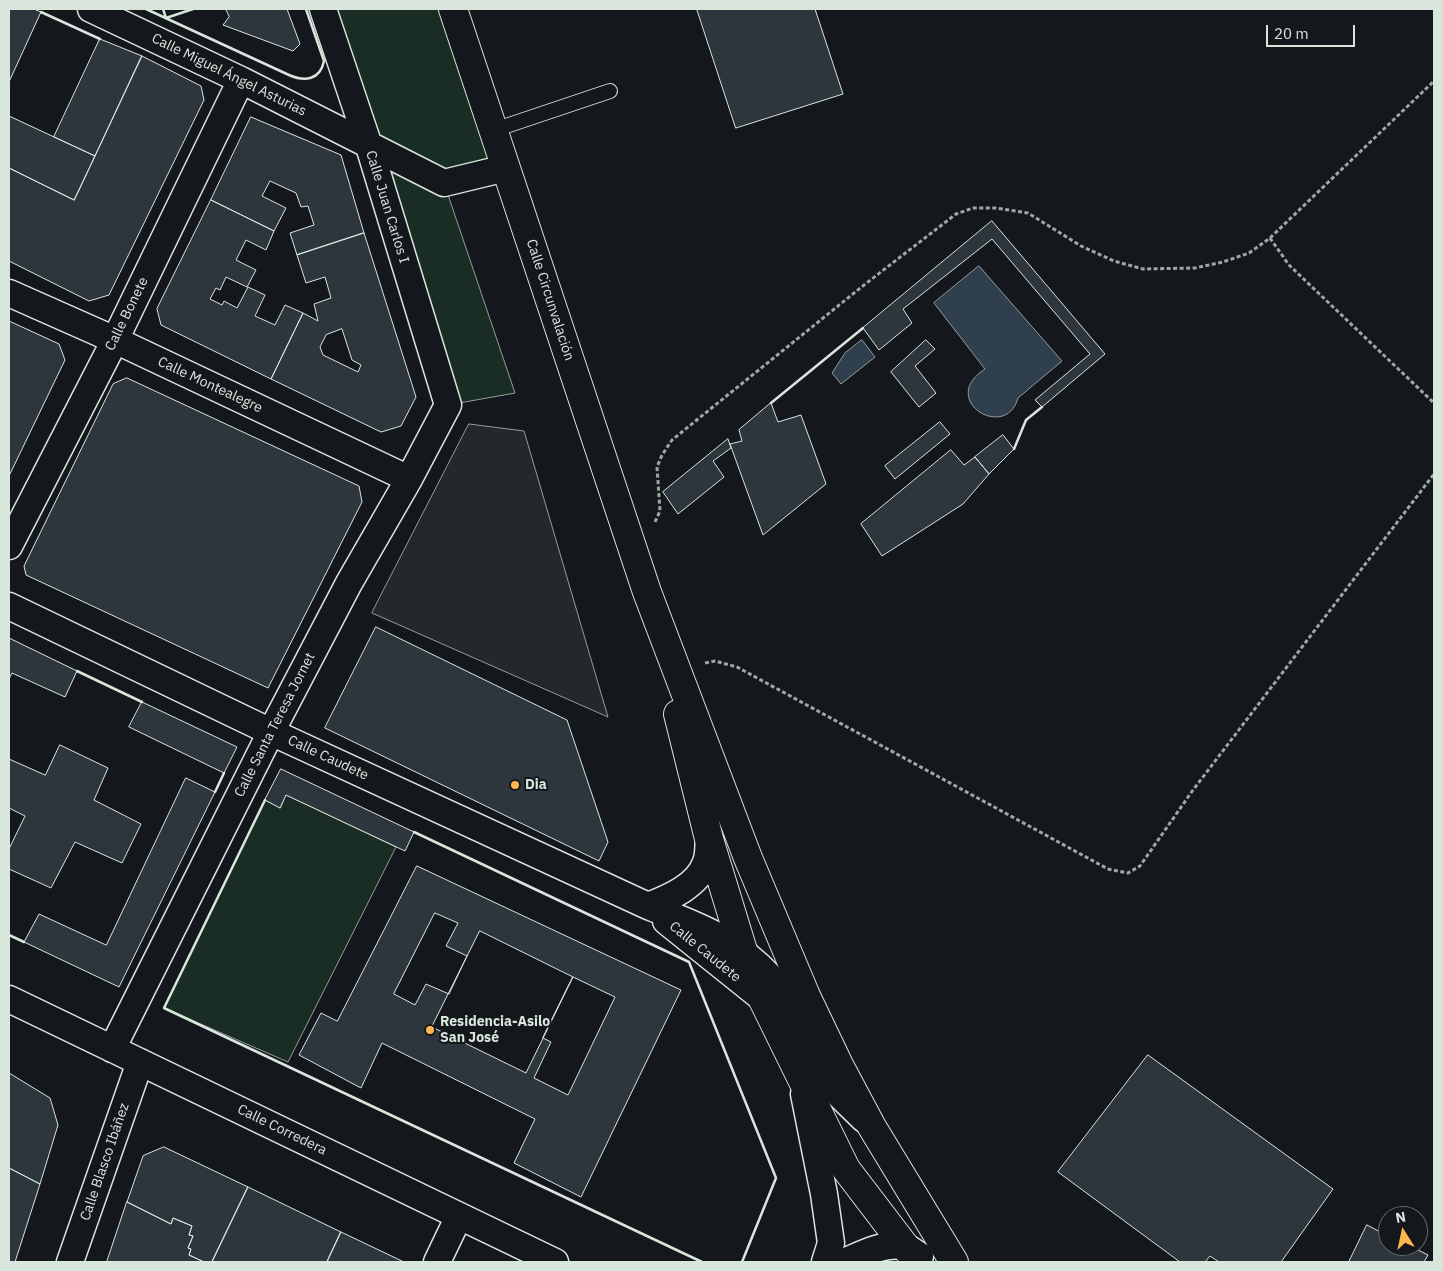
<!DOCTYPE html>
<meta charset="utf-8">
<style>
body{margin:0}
#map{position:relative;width:1443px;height:1271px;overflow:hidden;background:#14181c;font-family:"IBM Plex Sans",sans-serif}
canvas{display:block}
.frame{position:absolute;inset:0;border:10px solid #d8e6dc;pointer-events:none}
.north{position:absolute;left:1378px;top:1206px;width:50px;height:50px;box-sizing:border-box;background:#14181c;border:1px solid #626a69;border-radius:50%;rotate:350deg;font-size:14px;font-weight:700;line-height:20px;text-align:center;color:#d8e6dc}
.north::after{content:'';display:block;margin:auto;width:18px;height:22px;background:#ffb74d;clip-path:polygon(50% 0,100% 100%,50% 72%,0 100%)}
.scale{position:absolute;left:1266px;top:25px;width:89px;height:22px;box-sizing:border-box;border:2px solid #d8e6dc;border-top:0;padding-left:6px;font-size:15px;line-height:18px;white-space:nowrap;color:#d8e6dc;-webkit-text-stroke:4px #14181c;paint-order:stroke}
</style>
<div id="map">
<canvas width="1443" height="1271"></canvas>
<div class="frame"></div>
<div class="north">N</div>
<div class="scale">20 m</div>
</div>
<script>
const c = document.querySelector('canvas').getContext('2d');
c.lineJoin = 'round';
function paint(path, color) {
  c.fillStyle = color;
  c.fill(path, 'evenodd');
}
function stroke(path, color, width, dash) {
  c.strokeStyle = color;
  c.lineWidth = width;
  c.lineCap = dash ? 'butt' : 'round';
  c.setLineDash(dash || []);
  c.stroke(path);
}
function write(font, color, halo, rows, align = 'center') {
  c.font = font + ' "IBM Plex Sans",sans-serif';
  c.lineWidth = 4;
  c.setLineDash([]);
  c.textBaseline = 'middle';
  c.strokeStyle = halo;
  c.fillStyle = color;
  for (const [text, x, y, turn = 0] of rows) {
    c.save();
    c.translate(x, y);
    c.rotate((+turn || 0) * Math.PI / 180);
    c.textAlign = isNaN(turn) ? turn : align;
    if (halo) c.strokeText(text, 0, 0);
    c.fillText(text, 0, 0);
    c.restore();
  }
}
const green = new Path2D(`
 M 323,9 L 453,9 L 506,168 L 444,183 L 515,393 L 448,405 Z
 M 286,795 L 396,847 L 288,1062 L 164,1008 L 265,800 L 280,808 Z`);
paint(green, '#1a2d24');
stroke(green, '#939e99', 1);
const parking = new Path2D(`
 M 469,424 L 524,431 L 608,717 L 372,613 Z`);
paint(parking, '#24282b');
stroke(parking, '#939e99', 1);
const water = new Path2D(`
 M 979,266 L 1062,361 L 1018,398 C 1006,442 937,400 985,369 L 934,303 Z
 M 862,340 L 875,357 L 841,384 L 832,373 L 845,353 Z`);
paint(water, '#2f3f4d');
stroke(water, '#939e99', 1);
const building = new Path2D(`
 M 9,9 L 34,9 L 41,12 L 9,82 Z
 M 226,9 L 287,9 L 300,44 L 293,51 L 223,25 L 229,17 Z
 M 697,9 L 815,9 L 843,94 L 736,128 Z
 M 100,39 L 142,56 L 95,156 L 54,137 Z
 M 142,56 L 201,86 L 204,100 L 109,295 L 89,301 L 9,261 L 9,168 L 74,200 Z
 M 9,116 L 95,156 L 74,200 L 9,168 Z
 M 251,117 L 341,155 L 364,233 L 297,255 L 290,233 L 314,225 L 308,206 L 301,207 L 296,193 L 270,181 L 262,196 L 286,208 L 274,231 L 211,200 Z
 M 211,200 L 274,231 L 266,250 L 246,240 L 236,260 L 256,270 L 247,287 L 226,277 L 220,290 L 216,288 L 210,299 L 222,305 L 224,301 L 237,308 L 248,287 L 265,295 L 255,316 L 275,325 L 285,305 L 303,313 L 271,379 L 161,325 L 157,309 Z
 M 992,221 L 1105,354 L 1042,407 L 1035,400 L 1090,354 L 992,239 L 903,309 L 912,323 L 879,350 L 863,328 Z
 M 364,233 L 416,397 L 401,426 L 381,432 L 271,379 L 303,313 L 318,321 L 314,304 L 331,298 L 325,277 L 306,283 L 297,255 ZM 342,329 L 352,360 L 361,365 L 358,372 L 323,355 L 320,347 L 326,335 Z
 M 9,321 L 59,344 L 65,360 L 9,476 Z
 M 926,340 L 935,349 L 915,366 L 936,393 L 919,407 L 891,372 Z
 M 127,378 L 359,486 L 362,502 L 268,688 L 26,575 L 24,566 L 113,384 Z
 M 771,403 L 778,422 L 801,415 L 826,484 L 763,535 L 730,444 L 742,441 L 739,430 Z
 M 940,422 L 950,434 L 895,479 L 885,466 Z
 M 1003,435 L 1014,449 L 989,474 L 975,457 Z
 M 728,439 L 731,448 L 713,461 L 724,477 L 678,514 L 663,492 Z
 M 951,450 L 964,465 L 975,457 L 989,474 L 963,504 L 882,556 L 861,524 Z
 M 376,627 L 567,720 L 608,842 L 599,861 L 325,728 Z
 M 9,638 L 77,671 L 65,697 L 12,673 L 9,679 Z
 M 142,702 L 237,747 L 224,773 L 129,727 Z
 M 60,745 L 108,768 L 94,800 L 141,824 L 122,863 L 75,842 L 51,888 L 9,869 L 9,849 L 25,816 L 9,808 L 9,759 L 45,775 Z
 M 281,769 L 414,832 L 405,851 L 286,795 L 280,808 L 265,800 Z
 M 186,778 L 215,792 L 119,987 L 24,942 L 39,914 L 106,945 Z
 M 417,866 L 681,990 L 581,1197 L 514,1163 L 535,1119 L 382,1043 L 361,1088 L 299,1055 L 321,1013 L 337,1021 ZM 435,913 L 458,923 L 446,946 L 467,956 L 449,994 L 426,984 L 415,1005 L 394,994 ZM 573,977 L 615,997 L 568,1095 L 534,1078 L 551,1042 L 543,1038 Z
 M 480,931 L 573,977 L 526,1073 L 432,1027 Z
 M 1148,1055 L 1333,1189 L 1281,1262 L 1219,1262 L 1210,1256 L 1205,1262 L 1180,1262 L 1058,1172 Z
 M 9,1073 L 50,1098 L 58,1125 L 40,1184 L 9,1168 Z
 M 164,1147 L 248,1187 L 212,1262 L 204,1262 L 189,1255 L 191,1249 L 188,1248 L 193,1236 L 189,1235 L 192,1226 L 173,1218 L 171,1224 L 127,1202 L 143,1156 Z
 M 9,1168 L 40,1184 L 15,1262 L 9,1262 Z
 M 248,1187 L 341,1232 L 327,1262 L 212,1262 Z
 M 127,1202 L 171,1224 L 173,1218 L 192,1226 L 189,1235 L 193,1236 L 188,1248 L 191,1249 L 189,1255 L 204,1262 L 107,1262 Z
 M 1367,1225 L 1388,1236 L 1388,1246 L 1410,1246 L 1428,1255 L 1424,1262 L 1349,1262 Z
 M 341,1232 L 404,1262 L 327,1262 Z`);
paint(building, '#2c363c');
stroke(building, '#d8e6dc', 1);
const lane = new Path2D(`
 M 494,130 L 610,91`);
const street = new Path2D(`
 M 91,9 L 241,80 L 444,183 L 506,168
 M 9,293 L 115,340 L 409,479
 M 9,546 L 115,340 L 241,80
 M 9,606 L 271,732 L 648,906 C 697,925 736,939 772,979 L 827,1083 L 864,1119
 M 648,906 C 669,898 698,886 706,862 C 709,855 708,846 709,839
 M 666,921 L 762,998
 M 9,999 L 555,1262
 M 112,1049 L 271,732 L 349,583 L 409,479 L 448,405 L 368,143 L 323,9
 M 804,1094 L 824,1194 L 831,1243 L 825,1262
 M 70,1262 L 140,1062
 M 437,1262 L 459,1216
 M 844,1262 C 862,1254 883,1243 903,1246 C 908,1247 915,1253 920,1256`);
const primary = new Path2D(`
 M 453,9 L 647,592 L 748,858 L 806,996 L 839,1065 L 872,1127 L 954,1262
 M 678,714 L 709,839 L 744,954 L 762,998 L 846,1169 L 917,1262`);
stroke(lane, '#d8e6dc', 16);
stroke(street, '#d8e6dc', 29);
stroke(primary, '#d8e6dc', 30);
stroke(new Path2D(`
 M 1270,238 L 1289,265 L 1434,403
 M 655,522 L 660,511 L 657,467 L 662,455 L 672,440 L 864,285 L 956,214 L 973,208 L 996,208 L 1028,213 L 1081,246 L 1114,261 L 1143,269 L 1195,268 L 1223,262 L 1249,253 L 1270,238 L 1434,81
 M 705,663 L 715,661 L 737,667 L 1108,869 L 1128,873 L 1140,866 L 1193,790 L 1434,474`), '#9da8a2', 3, [4, 2.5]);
stroke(lane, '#14181c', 14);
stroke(street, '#14181c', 26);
stroke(primary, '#14181c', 28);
stroke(new Path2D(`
 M 146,9 L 289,75 C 305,82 320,80 324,61 L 306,9
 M 163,9 L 166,18 L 193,9
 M 41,12 L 100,39
 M 771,403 L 863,328
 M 1014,449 L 1026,420 L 1042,407
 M 77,671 L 142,702
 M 215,792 L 224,773
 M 265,800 L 164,1008 L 702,1262
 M 414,832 L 689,962 L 776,1178 L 742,1262
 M 9,935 L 24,942`), '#d8e6dc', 2.5);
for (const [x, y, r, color] of [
 [515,785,5,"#ffb74d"],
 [430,1030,5,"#ffb74d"]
]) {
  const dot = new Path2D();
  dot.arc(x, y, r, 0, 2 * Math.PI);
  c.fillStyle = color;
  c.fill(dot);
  stroke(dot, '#14181c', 2);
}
write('14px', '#d8e6dc', '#14181c', [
 ["Calle Miguel Ángel Asturias",229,75,26],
 ["Calle Juan Carlos I",387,207,73],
 ["Calle Circunvalación",550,300,72],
 ["Calle Bonete",127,314,-64],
 ["Calle Montealegre",210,385,25],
 ["Calle Santa Teresa Jornet",275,725,-63],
 ["Calle Caudete",328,758,25],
 ["Calle Caudete",705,952,39],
 ["Calle Corredera",282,1130,26],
 ["Calle Blasco Ibáñez",105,1162,-71]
]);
write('bold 14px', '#d8e6dc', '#14181c', [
 ["Dia",525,785],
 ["Residencia-Asilo",440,1022],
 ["San José",440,1038]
], 'left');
</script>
